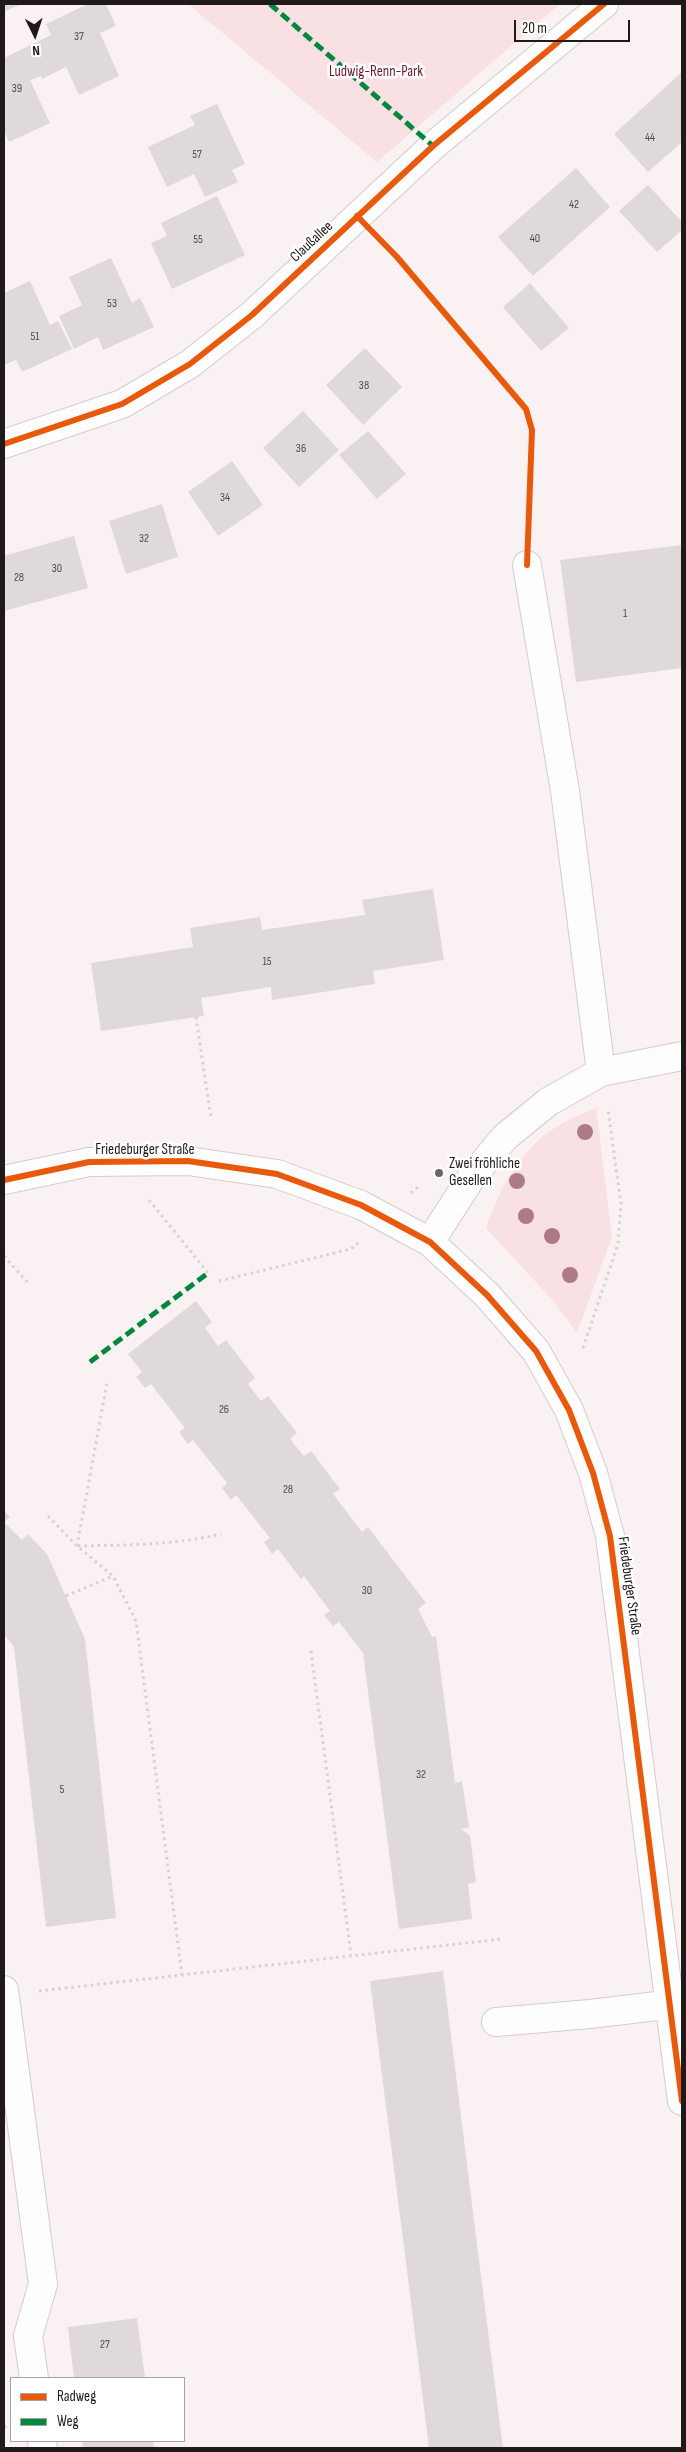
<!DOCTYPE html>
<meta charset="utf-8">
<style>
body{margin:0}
#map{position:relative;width:686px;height:2452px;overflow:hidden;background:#faf1f2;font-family:"Sofia Sans Condensed",sans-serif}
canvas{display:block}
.frame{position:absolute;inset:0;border:5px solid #1f1919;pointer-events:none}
.legend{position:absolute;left:10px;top:2377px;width:175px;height:65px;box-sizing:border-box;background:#fff;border:1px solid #a5a3a3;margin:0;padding:6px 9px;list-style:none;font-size:15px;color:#1f1919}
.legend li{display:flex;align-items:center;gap:10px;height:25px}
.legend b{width:25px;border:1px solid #a5a3a3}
.north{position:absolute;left:10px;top:10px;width:50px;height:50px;-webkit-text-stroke:4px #fff;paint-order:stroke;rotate:176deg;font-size:14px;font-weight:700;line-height:20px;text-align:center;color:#1f1919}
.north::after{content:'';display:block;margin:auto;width:18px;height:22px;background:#1f1919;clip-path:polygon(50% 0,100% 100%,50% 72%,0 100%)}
.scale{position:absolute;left:514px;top:20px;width:116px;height:22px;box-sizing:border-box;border:2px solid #1f1919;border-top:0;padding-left:6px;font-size:15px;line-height:18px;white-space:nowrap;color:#1f1919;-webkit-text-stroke:4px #fff;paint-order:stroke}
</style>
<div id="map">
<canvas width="686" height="2452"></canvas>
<div class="frame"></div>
<ul class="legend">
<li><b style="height:6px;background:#e8590c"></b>Radweg</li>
<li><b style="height:6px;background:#00873e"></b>Weg</li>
</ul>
<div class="north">N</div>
<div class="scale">20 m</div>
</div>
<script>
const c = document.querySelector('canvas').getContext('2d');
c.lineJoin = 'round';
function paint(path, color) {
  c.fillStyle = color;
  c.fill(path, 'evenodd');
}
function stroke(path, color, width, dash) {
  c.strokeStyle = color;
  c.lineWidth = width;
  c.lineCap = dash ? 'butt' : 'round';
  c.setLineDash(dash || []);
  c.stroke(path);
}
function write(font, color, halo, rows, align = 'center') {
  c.font = font + ' "Sofia Sans Condensed",sans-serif';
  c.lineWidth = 5;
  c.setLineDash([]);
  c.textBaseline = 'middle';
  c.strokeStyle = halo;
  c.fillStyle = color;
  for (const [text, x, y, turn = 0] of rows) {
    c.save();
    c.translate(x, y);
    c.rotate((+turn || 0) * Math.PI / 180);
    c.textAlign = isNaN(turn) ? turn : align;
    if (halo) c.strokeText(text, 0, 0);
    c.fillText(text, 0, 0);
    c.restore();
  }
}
paint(new Path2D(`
 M 188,4 L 560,4 L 377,162 Z
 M 596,1108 L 612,1237 L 577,1333 L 556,1304 L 486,1228 C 499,1189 521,1148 558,1126 C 570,1118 584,1113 596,1108 Z`), '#f9e1e3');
paint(new Path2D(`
 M 4,4 L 21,4 L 4,12 Z
 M 88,4 L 106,4 L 116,26 L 100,33 L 119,76 L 79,95 L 66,67 L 42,79 L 41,76 L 30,80 L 50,123 L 9,142 L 4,130 L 4,58 L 51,35 L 46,24 Z
 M 682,72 L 682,142 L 648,172 L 614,134 Z
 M 217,104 L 245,164 L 232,170 L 238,182 L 205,197 L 194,174 L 167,187 L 148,147 L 195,125 L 190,116 Z
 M 576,168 L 610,207 L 533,276 L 498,237 Z
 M 648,185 L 682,222 L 682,230 L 657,252 L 619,211 Z
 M 217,196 L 245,255 L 172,289 L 151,243 L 167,236 L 161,223 Z
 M 111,258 L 132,303 L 140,298 L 154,327 L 103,350 L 98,337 L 74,349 L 59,316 L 82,305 L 69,277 Z
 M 30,281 L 50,325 L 58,321 L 72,349 L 22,372 L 16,360 L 4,365 L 4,293 Z
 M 530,283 L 569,328 L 541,351 L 503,307 Z
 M 365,348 L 402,387 L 363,425 L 326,385 Z
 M 303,411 L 339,450 L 299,487 L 263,448 Z
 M 368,431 L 406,474 L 377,499 L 339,455 Z
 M 232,461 L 263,505 L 218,536 L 188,492 Z
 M 162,504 L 178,557 L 126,574 L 109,521 Z
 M 74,536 L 88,588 L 4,611 L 4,556 Z
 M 682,545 L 682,668 L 576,682 L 560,560 Z
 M 433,889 L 444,960 L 373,971 L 375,984 L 368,985 L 272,1000 L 271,987 L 201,998 L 204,1016 L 101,1031 L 91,963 L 193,947 L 190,928 L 260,917 L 262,930 L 365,915 L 362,900 Z
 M 196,1301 L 212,1322 L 205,1328 L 218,1346 L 226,1340 L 255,1378 L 248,1384 L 261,1401 L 268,1396 L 297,1433 L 290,1439 L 304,1456 L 311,1451 L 340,1489 L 333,1494 L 362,1532 L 368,1527 L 426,1603 L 418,1609 L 432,1637 L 436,1636 L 455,1783 L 462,1781 L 469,1827 L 461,1829 L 470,1836 L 476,1882 L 468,1884 L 472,1919 L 399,1929 L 363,1653 L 339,1622 L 333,1626 L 324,1615 L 330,1611 L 304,1576 L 301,1579 L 278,1549 L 272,1554 L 264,1542 L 270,1538 L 236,1495 L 231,1500 L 222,1488 L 227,1483 L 193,1440 L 188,1444 L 179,1432 L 185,1428 L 151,1384 L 145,1388 L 136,1377 L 142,1372 L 128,1354 Z
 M 4,1511 L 10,1517 L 4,1522 L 22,1540 L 28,1534 L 47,1554 L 85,1639 L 116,1918 L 46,1927 L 14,1647 L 4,1634 Z
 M 443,1971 L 478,2253 L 503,2448 L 429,2448 L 406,2263 L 370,1981 Z
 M 137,2318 L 145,2378 L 74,2378 L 68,2327 Z
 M 82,2441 L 153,2441 L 154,2448 L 83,2448 Z`), '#dfd9d9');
const minor = new Path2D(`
 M 4,444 L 122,404 L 190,364 L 252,315 L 433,146 L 604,4
 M 527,565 L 565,791 L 601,1072
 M 4,1180 L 89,1162 L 188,1161 L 277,1174 L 361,1205 L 430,1242 L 487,1295 L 536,1351 L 569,1410 L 593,1473 L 610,1536 L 682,2101
 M 430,1242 L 471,1178 L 505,1137 L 548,1102 L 601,1072 L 682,1056
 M 4,1990 L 43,2284 L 28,2336 L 34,2378
 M 496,2022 L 590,2014 L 682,2003
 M 42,2441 L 43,2448`);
stroke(minor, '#d3cccd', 30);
stroke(new Path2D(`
 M 196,1017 L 211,1118
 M 411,1193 L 418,1187
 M 149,1200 L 208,1273
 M 4,1256 L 29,1284
 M 219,1281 L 351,1249 L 359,1242
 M 583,1348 L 618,1244 L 621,1204 L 608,1109
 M 48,1516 L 77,1546 L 113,1576 L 136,1621 L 182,1975
 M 77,1546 L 107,1383
 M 78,1546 C 127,1545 174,1545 221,1534
 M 66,1596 L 113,1576
 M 311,1651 L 351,1955
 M 39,1991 L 502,1939
 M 4,2427 L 11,2425`), '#d5d2d3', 3, [2.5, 4]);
stroke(minor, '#fefdfd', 28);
stroke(new Path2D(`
 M 270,4 L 433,146
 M 90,1362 L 208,1273`), '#00873e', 5, [10, 5]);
stroke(new Path2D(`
 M 357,216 L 397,257 L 526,409 L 532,430 L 527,565
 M 4,444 L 122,404 L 190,364 L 252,315 L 433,146 L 604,4
 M 4,1180 L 89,1162 L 188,1161 L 277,1174 L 361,1205 L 430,1242 L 487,1295 L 536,1351 L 569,1410 L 593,1473 L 610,1536 L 682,2101`), '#e8590c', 6);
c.fillStyle = '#ac7b85';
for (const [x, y] of [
 [585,1132],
 [517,1181],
 [526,1216],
 [552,1236],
 [570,1275]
]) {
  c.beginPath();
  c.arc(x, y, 8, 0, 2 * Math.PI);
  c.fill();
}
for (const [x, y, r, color] of [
 [439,1173,5,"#6c6565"]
]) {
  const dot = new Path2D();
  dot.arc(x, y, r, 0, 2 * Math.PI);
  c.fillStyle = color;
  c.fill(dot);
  stroke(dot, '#fff', 2);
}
write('12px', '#504a4a', null, [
 ["37",79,37],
 ["39",17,89],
 ["44",650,138],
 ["57",197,155],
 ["42",574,205],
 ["40",535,239],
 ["55",198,240],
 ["53",112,304],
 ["51",35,337],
 ["38",364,386],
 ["36",301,449],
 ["34",225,498],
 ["32",144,539],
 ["30",57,569],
 ["28",19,578],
 ["1",625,614],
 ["15",267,962],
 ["26",224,1410],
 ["28",288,1490],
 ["30",367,1591],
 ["32",421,1775],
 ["5",62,1790],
 ["27",105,2345]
]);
write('15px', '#6d1a2b', '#fff', [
 ["Ludwig-Renn-Park",376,72]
]);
write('15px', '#1f1919', '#fff', [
 ["Claußallee",312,242,-43],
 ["Friedeburger Straße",145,1150],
 ["Friedeburger Straße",629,1586,82]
]);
write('15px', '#1f1919', '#fff', [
 ["Zwei fröhliche",449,1164],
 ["Gesellen",449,1181]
], 'left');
</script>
